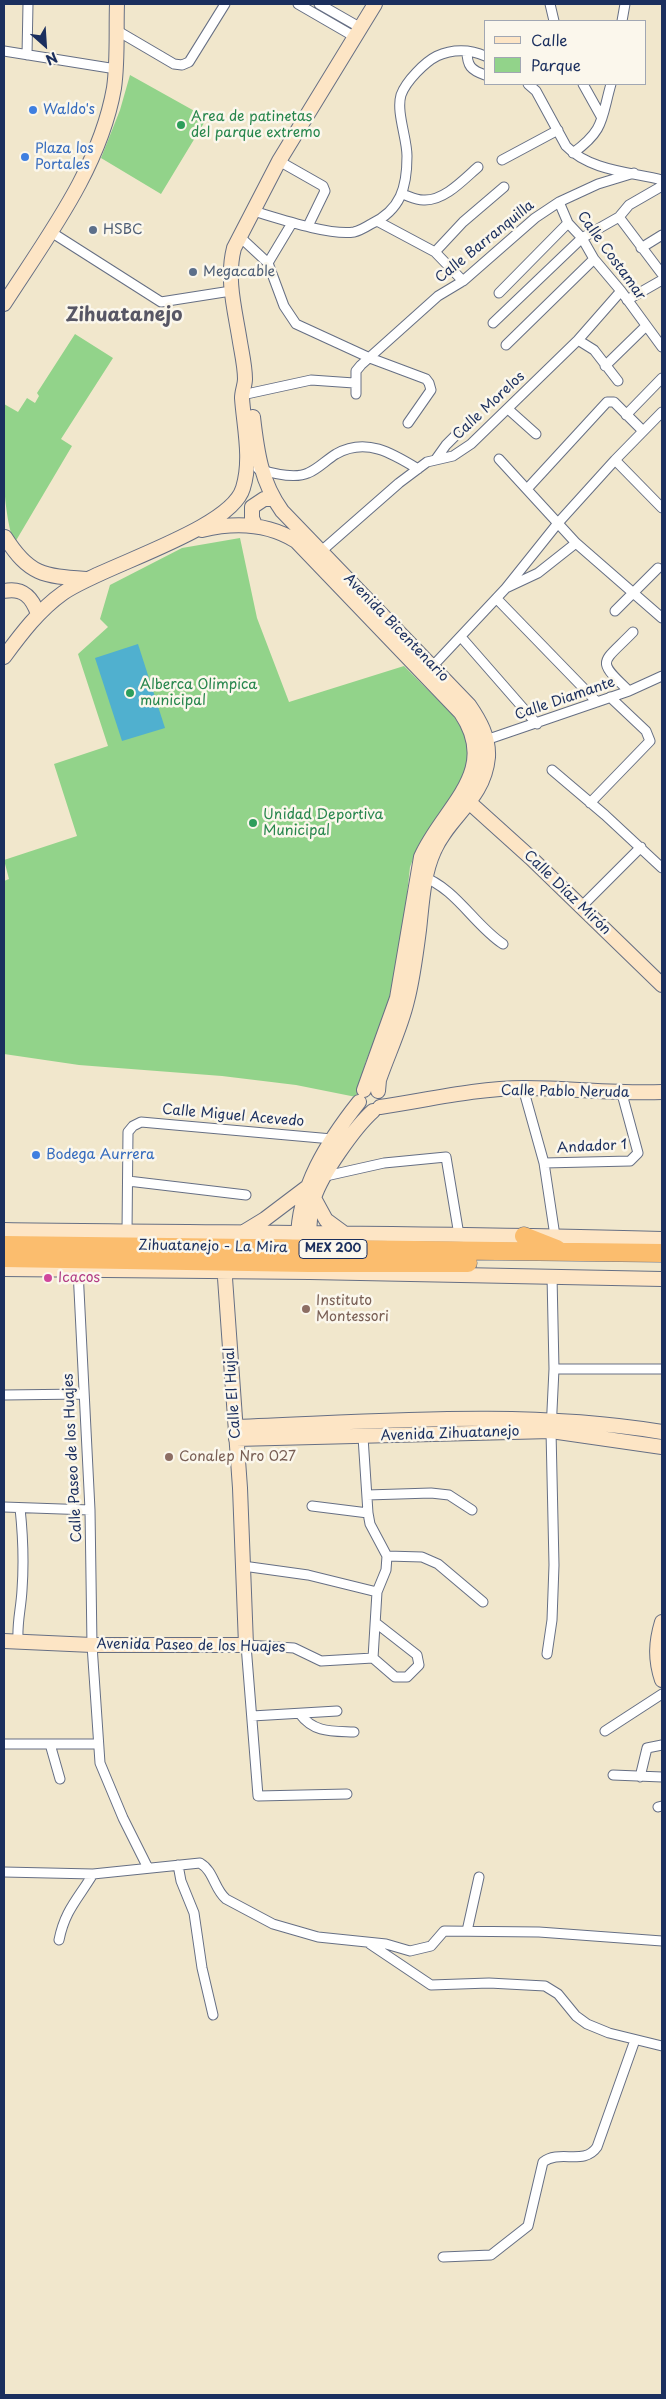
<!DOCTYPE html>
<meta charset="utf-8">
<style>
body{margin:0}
#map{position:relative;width:666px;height:2399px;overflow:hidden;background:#f1e7cc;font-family:"Playpen Sans",sans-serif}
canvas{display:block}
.frame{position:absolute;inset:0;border:5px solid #1b2f5e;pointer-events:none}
.legend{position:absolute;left:484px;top:20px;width:162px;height:65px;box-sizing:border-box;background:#fbf7ec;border:1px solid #a1a7b3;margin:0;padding:6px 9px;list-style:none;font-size:15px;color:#1b2f5e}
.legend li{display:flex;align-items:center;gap:10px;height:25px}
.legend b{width:25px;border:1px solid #a1a7b3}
.north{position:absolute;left:20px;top:20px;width:50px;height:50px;-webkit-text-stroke:4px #fbf7ec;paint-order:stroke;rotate:154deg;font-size:14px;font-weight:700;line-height:20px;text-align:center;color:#1b2f5e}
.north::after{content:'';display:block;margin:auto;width:18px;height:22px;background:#1b2f5e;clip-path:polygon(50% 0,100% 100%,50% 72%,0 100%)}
</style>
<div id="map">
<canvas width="666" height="2399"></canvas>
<div class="frame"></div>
<ul class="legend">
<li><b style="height:6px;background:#fde5c5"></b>Calle</li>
<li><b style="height:14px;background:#92d38a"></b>Parque</li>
</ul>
<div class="north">N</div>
</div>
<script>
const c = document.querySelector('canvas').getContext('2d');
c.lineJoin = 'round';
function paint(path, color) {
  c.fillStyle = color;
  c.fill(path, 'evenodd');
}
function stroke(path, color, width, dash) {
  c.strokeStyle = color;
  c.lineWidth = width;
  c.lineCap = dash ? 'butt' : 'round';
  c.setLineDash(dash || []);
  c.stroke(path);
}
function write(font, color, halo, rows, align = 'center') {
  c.font = font + ' "Playpen Sans",sans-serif';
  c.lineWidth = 5;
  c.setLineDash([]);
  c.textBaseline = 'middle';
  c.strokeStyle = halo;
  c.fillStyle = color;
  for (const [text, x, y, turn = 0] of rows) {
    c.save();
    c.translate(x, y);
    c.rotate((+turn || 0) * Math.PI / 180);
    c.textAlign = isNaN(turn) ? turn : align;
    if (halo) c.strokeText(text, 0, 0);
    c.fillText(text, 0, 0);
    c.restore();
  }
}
paint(new Path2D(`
 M 130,75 L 207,118 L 161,194 L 101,158 L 120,110 Z
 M 75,334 L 113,358 L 61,439 L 72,446 L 14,544 C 0,499 4,451 4,404 L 18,412 L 27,398 L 35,403 L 39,396 L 37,393 Z
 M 240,538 L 257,618 L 289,702 L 404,666 L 453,715 L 465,734 L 470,753 L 461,786 L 418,846 L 410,867 L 402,940 L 390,1002 L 366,1061 L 356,1097 L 296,1085 L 222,1076 L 79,1065 L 4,1054 L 4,881 L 9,879 L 4,860 L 77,836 L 54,764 L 108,746 L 78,654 L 108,627 L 100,619 L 110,585 L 182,548 Z`), '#92d38a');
paint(new Path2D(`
 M 138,644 L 165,728 L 122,741 L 95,658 Z`), '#50b0cf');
const street = new Path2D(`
 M 298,4 L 355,37
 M 319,4 L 361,28
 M 550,4 L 554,21
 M 622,21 L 625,4
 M 116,30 L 174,64 L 182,65 L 189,62 L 225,4
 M 4,51 L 116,69
 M 467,51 C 467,66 471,70 485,75
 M 27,55 L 28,4
 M 528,84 L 536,91 L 566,146 C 590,171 631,172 662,180
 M 583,84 L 602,118
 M 573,153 C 605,130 601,119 611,84
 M 502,160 L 558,130
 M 279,161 L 323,186 L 325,191 L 308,226
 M 402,194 C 409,196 417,201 425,200 C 445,200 463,180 478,167
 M 559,202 L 568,223 L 582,238 L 594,259 L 621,291 L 662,347
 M 253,211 C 277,218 330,236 354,232 C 359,231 366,227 371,224 C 401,210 407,187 407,156 C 407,138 396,112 401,95 C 406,81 425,62 437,56 C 452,49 470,49 485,56
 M 619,217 L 662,274
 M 377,221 L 435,252 L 463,281
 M 51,232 L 161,302 L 231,291
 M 239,236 L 268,263 L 284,306 L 296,324 L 370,358 L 426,379 L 429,383 L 431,390 L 408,423
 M 641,248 L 662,235
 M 435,252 L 463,222 L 504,187
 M 268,263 L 292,223
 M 499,293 L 568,223
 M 627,300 L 662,280
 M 493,323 L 582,238 L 619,217 L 629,205 L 662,186
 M 578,340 L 594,350 L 618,381
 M 506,345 L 594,259
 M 605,366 L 646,326
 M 356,394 L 356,371 L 361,365 L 438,296 L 463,281 L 535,218 L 559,202 L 598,184 L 634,173
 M 242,395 L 311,380 L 354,383
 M 508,409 L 536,434
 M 626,415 L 662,378
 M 436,459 L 446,445 L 456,435
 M 499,459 L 576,543 L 662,618
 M 615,460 L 662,508
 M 258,469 C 271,473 295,479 308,473 C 318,469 326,460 336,454 C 366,437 392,453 418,469
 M 527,489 L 607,402 L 614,402 L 643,431
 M 318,554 L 399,483 L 427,462 L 453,456 L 471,444 L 578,340 L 621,291
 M 506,588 L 558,523 L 615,460 L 662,412
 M 497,599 L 597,702
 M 615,611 L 658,568
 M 461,637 L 537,724
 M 430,669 L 506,588 L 538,573 L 576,543
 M 629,691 C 595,659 602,664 633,632
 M 483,741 L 629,691 L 662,676
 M 552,770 L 605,815 L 662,868
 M 590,803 L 650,741 L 646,731 L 610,697
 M 421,876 C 456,888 474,925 503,944
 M 582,906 L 641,847
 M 523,1088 L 544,1163 L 555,1236
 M 544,1163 L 630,1161 L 638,1153 L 622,1094
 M 326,1176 L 384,1163 L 446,1157 L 459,1235
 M 128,1181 L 246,1195
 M 127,1232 L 128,1132 L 133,1126 L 141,1122 L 332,1139
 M 78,1270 L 90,1510 L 92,1645 L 100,1763 L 123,1818 L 148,1868
 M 554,1369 L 662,1369
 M 4,1395 L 84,1394
 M 363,1437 L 368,1513 L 370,1524 L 387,1556 L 386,1570 L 377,1592 L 373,1658
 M 367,1495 L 431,1493 L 449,1495 L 472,1510
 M 312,1506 L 368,1513
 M 4,1507 L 90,1510
 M 387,1556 L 422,1557 L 438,1564 L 483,1602
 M 243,1566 L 308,1575 L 377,1592
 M 18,1641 C 17,1621 21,1609 22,1590 C 24,1563 23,1536 20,1508
 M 547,1654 L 552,1620 L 554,1565 L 551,1431 L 554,1369 L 552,1276
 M 300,1714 C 314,1733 332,1731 354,1732
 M 252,1716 L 337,1711
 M 605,1731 L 662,1694
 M 4,1744 L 98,1744
 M 50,1744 L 60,1779
 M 613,1775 L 662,1777
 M 640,1777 L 647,1748 L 662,1745
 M 347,1794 L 258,1796 L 246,1645 L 294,1648 L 321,1661 L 373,1658 L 395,1677 L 407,1677 L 419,1665 L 417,1655 L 376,1623
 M 658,1807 L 662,1806
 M 178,1865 L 181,1881 L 194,1913 L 202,1968 L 213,2015
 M 4,1872 L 93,1874 L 200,1863 C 214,1871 214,1889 226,1899 L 273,1924 L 318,1937 L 386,1944 L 410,1951 L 431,1946 L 444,1931 L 539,1932 L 662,1941
 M 467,1931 L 479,1877
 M 59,1940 C 65,1910 78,1899 93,1874
 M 370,1944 L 431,1985 L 489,1983 L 545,1986 L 558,1994 L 576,2016 L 587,2024 L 609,2033 L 662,2046
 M 443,2257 L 491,2255 L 528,2226 L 543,2162 C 560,2149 584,2166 597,2147 L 635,2040`);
const secondary = new Path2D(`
 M 4,304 C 47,237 100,168 114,88 C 118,60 116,31 117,4
 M 253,417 C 257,452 261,482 282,511 L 469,705 C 480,721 489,737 488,757 C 484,800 449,816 434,851 C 423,875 422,904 419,930 C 416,953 413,978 407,1001 C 401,1027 388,1054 379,1080 L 378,1091
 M 255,525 L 252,518 L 252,507 L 264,499 L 273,499
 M 202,530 C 235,522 267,523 296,541 L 461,713 C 501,772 443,807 421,857 L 397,998 L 364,1090
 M 5,537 C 29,575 43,576 86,579
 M 4,591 C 23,587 32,597 38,614
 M 4,657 C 21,634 39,610 63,593 C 101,566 231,530 243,488 C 252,459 244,427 242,398 C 242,391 245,385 245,379 C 245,367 242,354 240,342 C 235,310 226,279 234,248 L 279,161 L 375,4
 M 470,803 L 531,858 L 662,985
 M 380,1107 C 427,1100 477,1088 524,1088 C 571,1088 616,1094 662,1092
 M 314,1198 L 326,1220 L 345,1234
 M 4,1230 C 223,1233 443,1233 662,1239
 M 242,1233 L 265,1219 L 306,1188
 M 298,1240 C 298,1188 328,1141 359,1102
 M 309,1241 C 309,1228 310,1211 314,1198 C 321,1175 355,1127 373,1111
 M 4,1269 L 310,1272 L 662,1279
 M 236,1427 C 377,1422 522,1409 662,1432
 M 236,1439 L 551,1431 L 662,1447
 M 662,1622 C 656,1642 655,1659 662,1680
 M 4,1641 L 92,1645 L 246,1645 L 240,1488 L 224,1264`);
const highway = new Path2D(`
 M 524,1236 L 557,1249
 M 4,1245 L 662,1253
 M 4,1258 L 309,1263 L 468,1263`);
stroke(street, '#666f84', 11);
stroke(secondary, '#666f84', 16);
stroke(highway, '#666f84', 19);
stroke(street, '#fff', 9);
stroke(secondary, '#fde5c5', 14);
stroke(highway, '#fbbd6e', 18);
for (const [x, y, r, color] of [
 [33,110,5,"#3f7fe0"],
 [181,125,5,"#2e9e5b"],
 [25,157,5,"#3f7fe0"],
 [93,230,5,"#5c6f8a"],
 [193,272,5,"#5c6f8a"],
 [130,693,5,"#2e9e5b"],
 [253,823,5,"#2e9e5b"],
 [36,1155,5,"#3f7fe0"],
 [48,1278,5,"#d1479c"],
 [306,1309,5,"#8d6e63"],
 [169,1457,5,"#8d6e63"]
]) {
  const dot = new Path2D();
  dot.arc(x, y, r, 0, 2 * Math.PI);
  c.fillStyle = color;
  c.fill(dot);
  stroke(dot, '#fbf7ec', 2);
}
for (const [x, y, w] of [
 [333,1249,68]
]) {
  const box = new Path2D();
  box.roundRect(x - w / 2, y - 9.5, w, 19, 4);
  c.fillStyle = '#fbf7ec';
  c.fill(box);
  stroke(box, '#1b2f5e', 1);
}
write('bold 12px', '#1b2f5e', null, [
 ["MEX 200",333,1249]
]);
write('14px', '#366cbe', '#fbf7ec', [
 ["Waldo's",43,110],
 ["Plaza los",35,149],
 ["Portales",35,165],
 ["Bodega Aurrera",46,1155]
], 'left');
write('14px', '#27864d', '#fbf7ec', [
 ["Area de patinetas",191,117],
 ["del parque extremo",191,133],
 ["Alberca Olimpica",140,685],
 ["municipal",140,701],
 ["Unidad Deportiva",263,815],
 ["Municipal",263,831]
], 'left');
write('14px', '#4e5e75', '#fbf7ec', [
 ["HSBC",103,230],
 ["Megacable",203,272]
], 'left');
write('14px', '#1b2f5e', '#fbf7ec', [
 ["Calle Barranquilla",485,242,-39],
 ["Calle Costamar",611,256,54],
 ["Calle Morelos",489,406,-43],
 ["Avenida Bicentenario",396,628,46],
 ["Calle Diamante",565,699,-19],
 ["Calle Díaz Mirón",567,893,44],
 ["Calle Pablo Neruda",565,1092,1],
 ["Calle Miguel Acevedo",233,1116,5],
 ["Andador 1",592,1147,-3],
 ["Zihuatanejo - La Mira",213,1247,1],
 ["Calle El Hujal",233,1393,-94],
 ["Avenida Zihuatanejo",450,1434,-2],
 ["Calle Paseo de los Huajes",73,1458,-93],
 ["Avenida Paseo de los Huajes",191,1646,1]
]);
write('14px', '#b23c85', '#fbf7ec', [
 ["Icacos",58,1278]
], 'left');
write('14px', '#785e54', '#fbf7ec', [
 ["Instituto",316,1301],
 ["Montessori",316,1317],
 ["Conalep Nro 027",179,1457]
], 'left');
write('bold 19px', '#575664', '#fbf7ec', [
 ["Zihuatanejo",124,316]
]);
</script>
